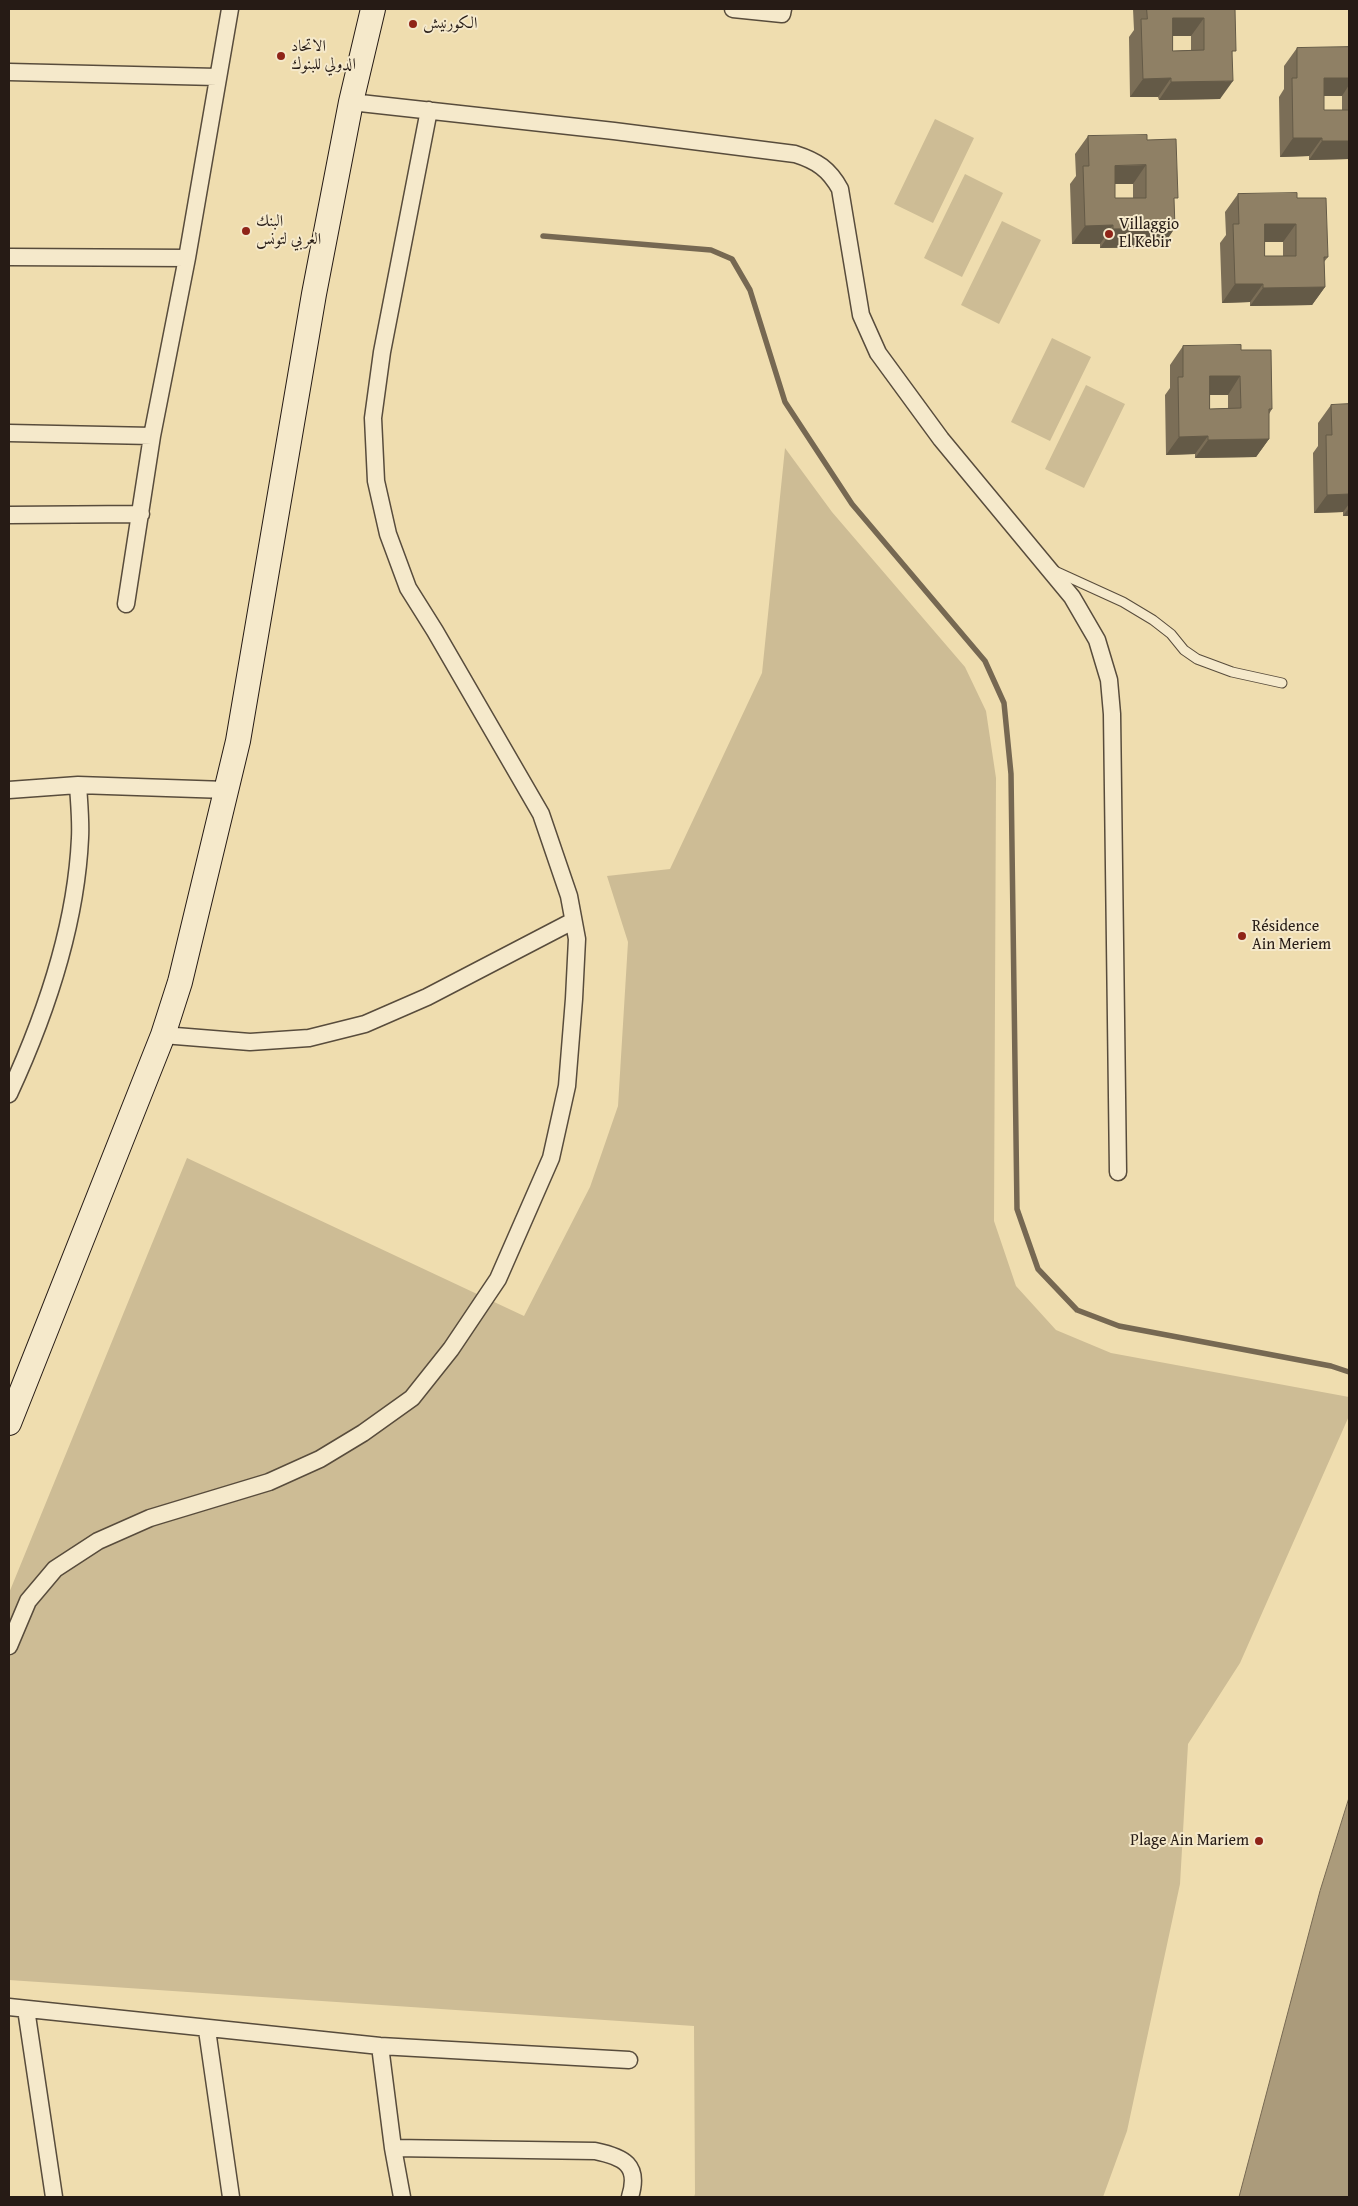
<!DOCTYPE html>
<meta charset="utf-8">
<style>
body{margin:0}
#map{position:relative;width:1358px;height:2206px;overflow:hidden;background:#efddaf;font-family:"Gentium Book Plus",serif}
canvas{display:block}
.frame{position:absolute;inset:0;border:10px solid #261b15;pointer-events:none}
</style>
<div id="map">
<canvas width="1358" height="2206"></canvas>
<div class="frame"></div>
</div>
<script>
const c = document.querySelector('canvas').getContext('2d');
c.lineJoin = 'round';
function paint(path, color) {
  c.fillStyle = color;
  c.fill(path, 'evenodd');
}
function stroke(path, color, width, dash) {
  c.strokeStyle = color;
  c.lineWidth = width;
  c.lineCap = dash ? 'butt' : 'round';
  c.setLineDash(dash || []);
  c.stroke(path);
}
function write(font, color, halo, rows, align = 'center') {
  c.font = font + ' "Gentium Book Plus",Amiri,serif';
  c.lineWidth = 4;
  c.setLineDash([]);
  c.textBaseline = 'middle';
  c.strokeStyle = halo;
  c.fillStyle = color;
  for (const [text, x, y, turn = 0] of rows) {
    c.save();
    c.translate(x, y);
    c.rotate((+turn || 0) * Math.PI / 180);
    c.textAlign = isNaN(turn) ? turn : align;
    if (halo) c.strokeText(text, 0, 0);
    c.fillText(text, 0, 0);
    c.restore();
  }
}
paint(new Path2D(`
 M 935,119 L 974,138 L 933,223 L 894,204 Z
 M 965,174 L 1003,193 L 962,277 L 924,258 Z
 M 1002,221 L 1041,240 L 999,324 L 961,305 Z
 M 1052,338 L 1091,357 L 1050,441 L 1011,422 Z
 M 1086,385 L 1125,404 L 1084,488 L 1045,469 Z
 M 785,448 L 832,512 L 965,667 L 986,711 L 996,778 L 994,1221 L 1016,1286 L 1056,1330 L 1111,1353 L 1349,1397 L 1349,1416 L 1240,1663 L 1188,1744 L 1180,1884 L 1127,2131 L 1103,2197 L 694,2197 L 695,2194 L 694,2026 L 9,1980 L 9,1593 L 187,1158 L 524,1316 L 590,1187 L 618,1106 L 628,942 L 607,876 L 670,869 L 762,673 Z`), '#cdbc95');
const water = new Path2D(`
 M 1349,1798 L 1349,2197 L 1239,2197 L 1320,1891 Z`);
paint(water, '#ab9b7b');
stroke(water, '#766852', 1);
stroke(new Path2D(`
 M 543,236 L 711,250 L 732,259 L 750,290 L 785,402 L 852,504 L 985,661 L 1004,703 L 1011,774 L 1017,1209 L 1038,1269 L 1077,1310 L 1119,1326 L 1331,1366 L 1349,1372`), '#766852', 5.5);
const service = new Path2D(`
 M 1055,571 L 1123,602 L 1153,620 L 1171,634 L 1184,650 L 1197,659 L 1232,672 L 1282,683`);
const minor = new Path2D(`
 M 733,9 L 782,14 L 783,9
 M 9,72 L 217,77
 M 351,102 L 614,131 L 795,154 C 817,161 829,169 840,189 L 861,315 L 878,353 L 941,439 L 1072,597 L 1097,640 L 1109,680 L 1112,714 L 1118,1172
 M 9,257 L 187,258
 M 9,433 L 152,436
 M 9,515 L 141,514
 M 126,604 L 152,436 L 187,258 L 230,9
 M 9,790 L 78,785 L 226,790
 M 163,1035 L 250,1042 L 309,1038 L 365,1024 L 427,997 L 573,921
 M 9,1094 C 46,1014 76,927 80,838 C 81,821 79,802 78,785
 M 9,1646 L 28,1601 L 55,1569 L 98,1541 L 150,1518 L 269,1482 L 320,1459 L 363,1433 L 412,1398 L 451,1349 L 498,1279 L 551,1158 L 567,1086 L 574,999 L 577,939 L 569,896 L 541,814 L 435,631 L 408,588 L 388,534 L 376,481 L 373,418 L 382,352 L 429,110
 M 9,2007 L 380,2046 L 629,2060
 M 26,2009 L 54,2197
 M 207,2030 L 231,2197
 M 380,2046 L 393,2148 L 402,2197
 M 393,2148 L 595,2151 C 624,2157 640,2165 630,2197`);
const secondary = new Path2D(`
 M 9,1423 L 163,1035 L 180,982 L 238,741 L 314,294 L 351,102 L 373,9`);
stroke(service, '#584c3c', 11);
stroke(minor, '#584c3c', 19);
stroke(secondary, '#261b15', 26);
stroke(service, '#f5e9cb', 9);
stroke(minor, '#f5e9cb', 16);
stroke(secondary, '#f5e9cb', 24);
paint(new Path2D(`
 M 1133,9 L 1235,9 L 1232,56 L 1220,99 L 1159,100 L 1158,97 L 1130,97 L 1129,37 L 1134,30 ZM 1173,36 L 1191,36 L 1191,50 L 1173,51 Z
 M 1349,47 L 1349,159 L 1309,160 L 1309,156 L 1280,157 L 1279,97 L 1284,89 L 1284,66 L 1297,48 ZM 1324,96 L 1342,96 L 1342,110 L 1324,110 Z
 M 1088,136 L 1147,140 L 1174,204 L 1162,247 L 1100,248 L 1100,244 L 1072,244 L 1070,184 L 1076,176 L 1075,154 ZM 1115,184 L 1133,184 L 1133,198 L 1115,198 Z
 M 1238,194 L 1297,198 L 1328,257 L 1324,262 L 1325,287 L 1312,305 L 1250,306 L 1250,302 L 1222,303 L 1220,243 L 1226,235 L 1225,212 ZM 1265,242 L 1283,242 L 1283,256 L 1265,256 Z
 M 1183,346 L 1241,350 L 1272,409 L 1269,414 L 1269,439 L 1256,457 L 1195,458 L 1195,454 L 1166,455 L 1165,395 L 1170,388 L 1170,365 ZM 1210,395 L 1228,395 L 1228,408 L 1210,409 Z
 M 1349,404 L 1349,516 L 1343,516 L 1343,512 L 1314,513 L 1313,453 L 1318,446 L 1318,423 L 1331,405 Z`), '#7b6e57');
paint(new Path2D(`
 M 1173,18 L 1204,18 L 1191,36 L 1160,36 Z
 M 1171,78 L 1158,97 L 1130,97 L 1143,79 Z
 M 1324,78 L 1349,78 L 1349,85 L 1342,96 L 1311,96 Z
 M 1233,81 L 1220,99 L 1159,100 L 1171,82 Z
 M 1293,138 L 1322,138 L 1309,156 L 1280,157 Z
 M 1322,141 L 1349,141 L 1349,159 L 1309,160 Z
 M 1146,165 L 1133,184 L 1102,184 L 1115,166 Z
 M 1265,224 L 1296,224 L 1283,242 L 1252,242 Z
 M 1113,225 L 1100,244 L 1072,244 L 1085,226 Z
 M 1175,228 L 1162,247 L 1100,248 L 1113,229 Z
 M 1235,284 L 1263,284 L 1250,302 L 1222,303 Z
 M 1325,287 L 1312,305 L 1250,306 L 1263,288 Z
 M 1210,376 L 1240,376 L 1228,395 L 1197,395 Z
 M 1208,436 L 1195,454 L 1166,455 L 1179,437 Z
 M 1269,439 L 1256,457 L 1195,458 L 1208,440 Z
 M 1349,494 L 1349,504 L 1343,512 L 1314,513 L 1327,495 Z
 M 1349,508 L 1349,516 L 1343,516 Z`), '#645a47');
const building = new Path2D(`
 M 1147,9 L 1235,9 L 1236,51 L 1232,51 L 1233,81 L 1171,82 L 1171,78 L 1143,79 L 1141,19 L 1147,19 ZM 1173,18 L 1204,18 L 1204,50 L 1173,51 Z
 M 1349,47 L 1349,78 L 1324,78 L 1324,110 L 1349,110 L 1349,141 L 1322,141 L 1322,138 L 1293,138 L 1292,78 L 1297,78 L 1297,48 Z
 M 1147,135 L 1147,140 L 1176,139 L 1178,198 L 1174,198 L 1175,228 L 1113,229 L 1113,225 L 1085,226 L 1083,166 L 1089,166 L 1088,136 ZM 1146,165 L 1146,198 L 1115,198 L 1115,166 Z
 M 1297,193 L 1297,198 L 1326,198 L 1328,257 L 1324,257 L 1325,287 L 1263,288 L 1263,284 L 1235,284 L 1233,224 L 1239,224 L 1238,194 ZM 1265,224 L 1296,224 L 1296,256 L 1265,256 Z
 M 1241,345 L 1241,350 L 1271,350 L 1272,409 L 1269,409 L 1269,439 L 1208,440 L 1208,436 L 1179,437 L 1178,377 L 1183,377 L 1183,346 ZM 1210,376 L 1240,376 L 1241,408 L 1210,409 Z
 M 1349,404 L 1349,494 L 1327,495 L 1326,435 L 1332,435 L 1331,405 Z`);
paint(building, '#8f8065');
stroke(building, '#645a47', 1);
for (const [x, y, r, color] of [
 [413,24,5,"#8f2418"],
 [281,56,5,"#8f2418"],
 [246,231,5,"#8f2418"],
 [1109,234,5,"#8f2418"],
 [1242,936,5,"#8f2418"],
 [1259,1841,5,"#8f2418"]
]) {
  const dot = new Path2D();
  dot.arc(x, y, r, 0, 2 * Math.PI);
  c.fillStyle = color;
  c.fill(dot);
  stroke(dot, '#f5e9cb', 2);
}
write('16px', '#261b15', '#f5e9cb', [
 ["الكورنيش",423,24],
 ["الاتحاد",291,47],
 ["الدولي للبنوك",291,65],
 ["البنك",256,222],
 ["العربي لتونس",256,240],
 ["Villaggio",1119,225],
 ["El Kebir",1119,243],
 ["Résidence",1252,927],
 ["Ain Meriem",1252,945],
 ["Plage Ain Mariem",1249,1841,"right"]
], 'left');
</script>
